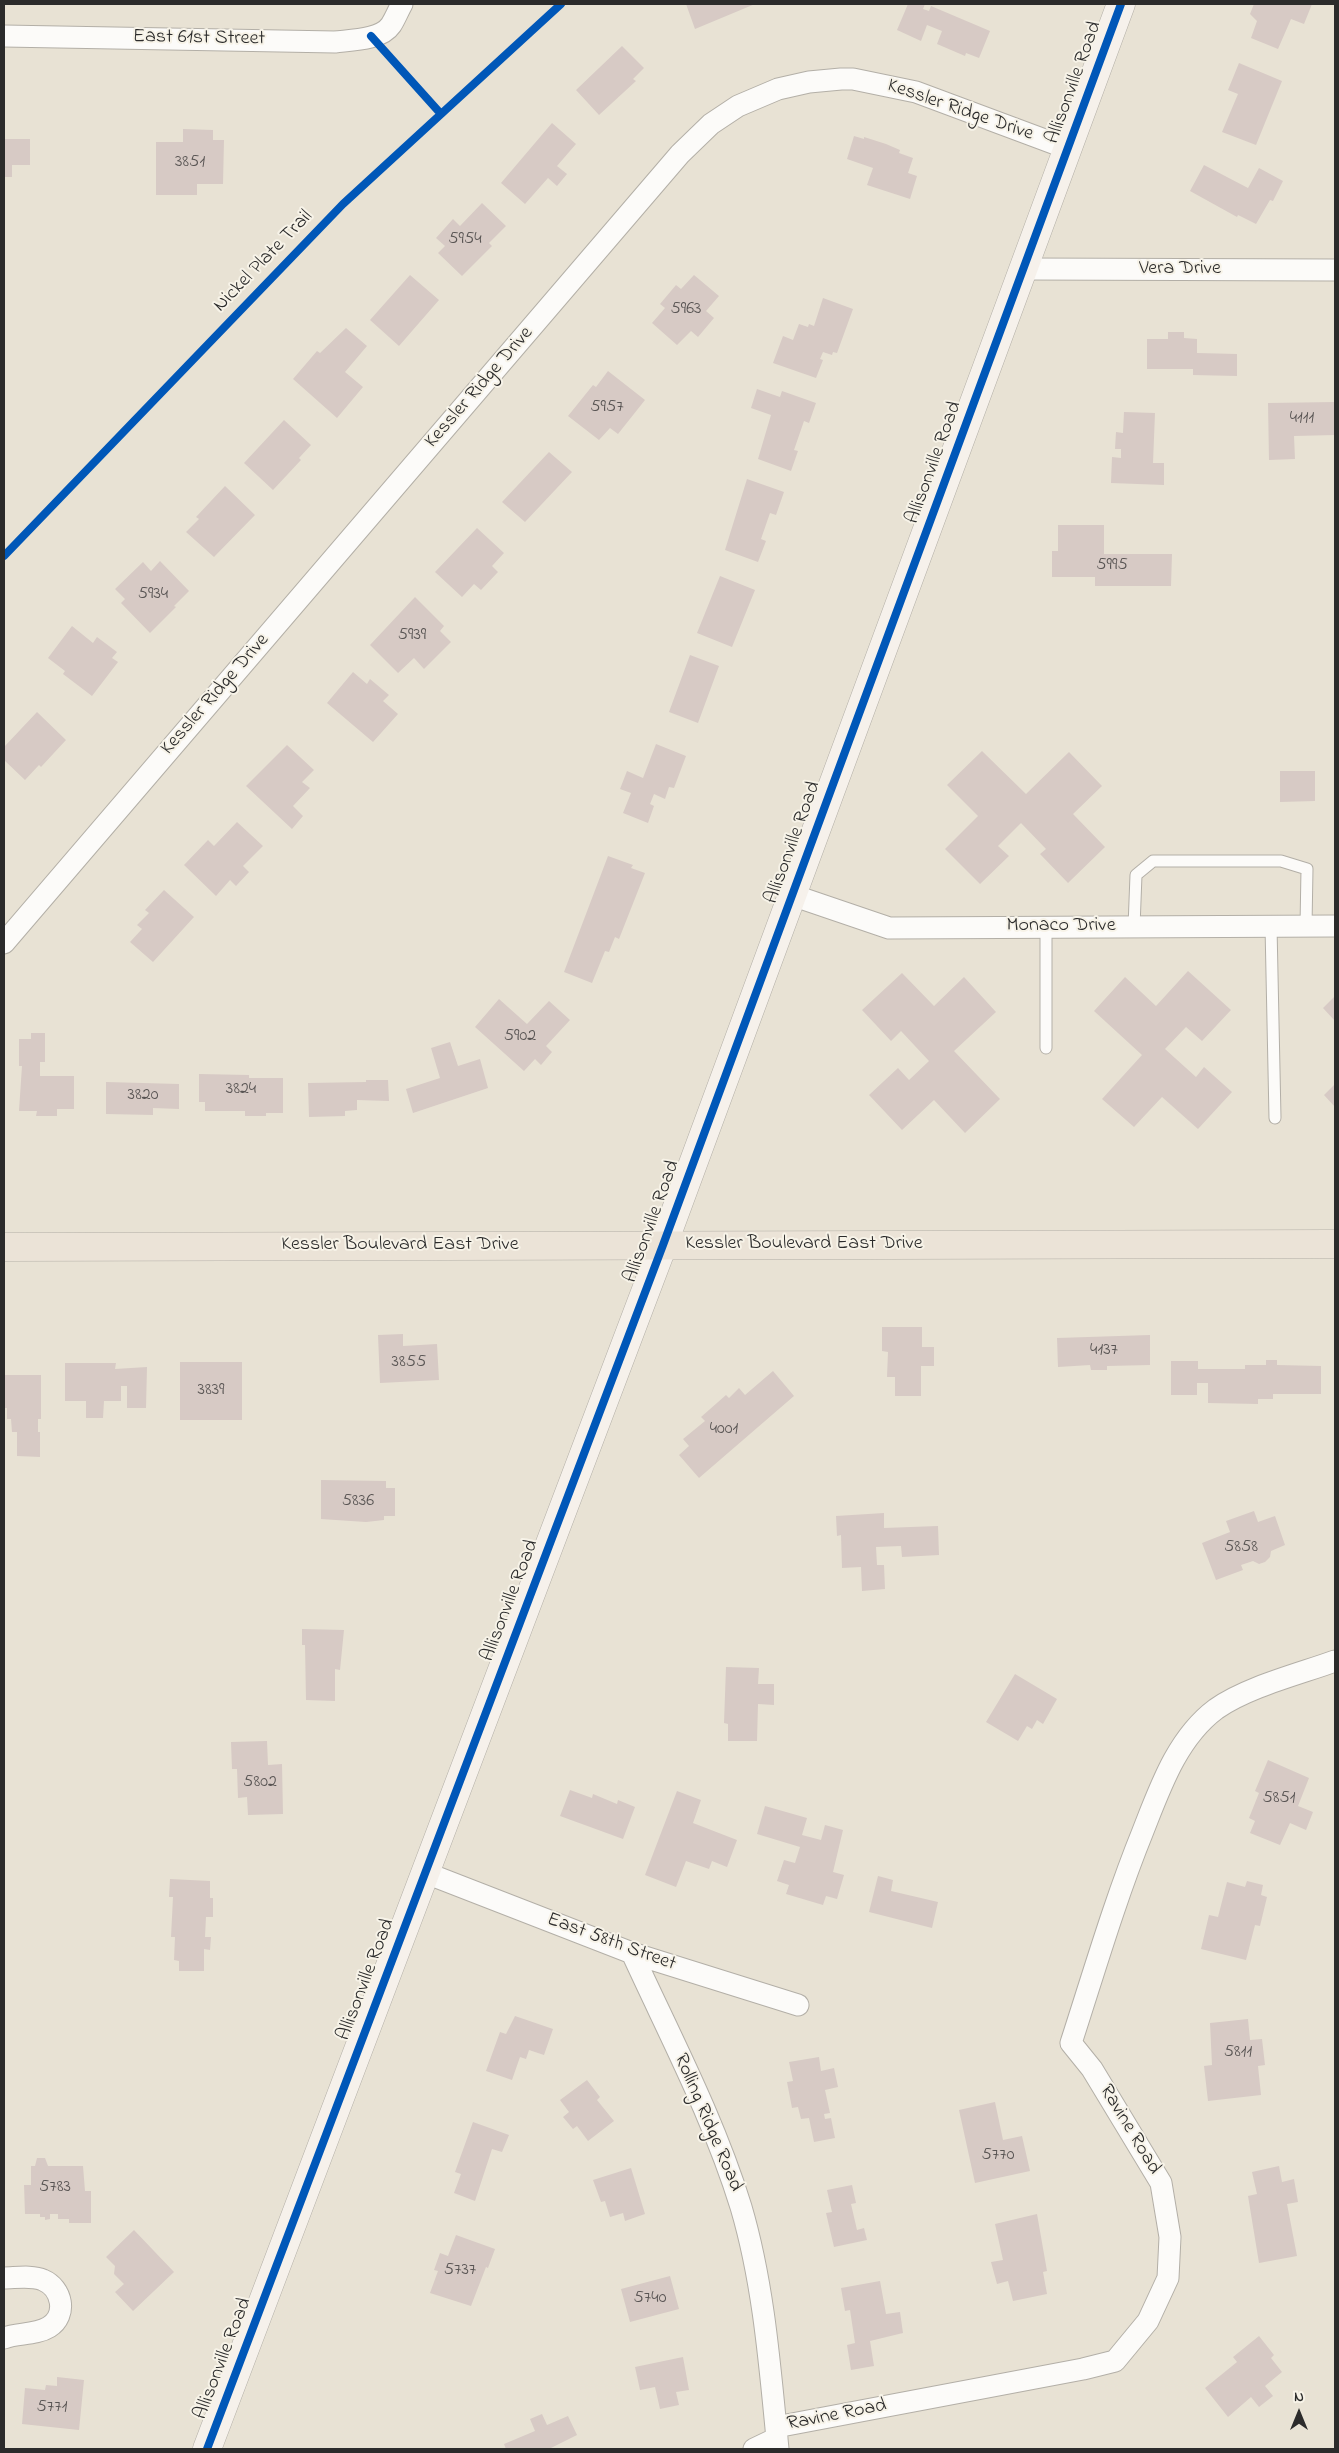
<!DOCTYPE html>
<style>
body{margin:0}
#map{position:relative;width:1339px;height:2453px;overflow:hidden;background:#e8e2d4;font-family:"Indie Flower",sans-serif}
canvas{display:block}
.frame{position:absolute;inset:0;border:5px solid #2b2b2b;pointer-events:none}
.north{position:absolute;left:1274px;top:2388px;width:50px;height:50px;-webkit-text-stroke:4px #f7f3e8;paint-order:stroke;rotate:0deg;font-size:14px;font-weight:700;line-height:20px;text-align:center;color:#2b2b2b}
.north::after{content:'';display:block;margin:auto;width:18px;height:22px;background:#2b2b2b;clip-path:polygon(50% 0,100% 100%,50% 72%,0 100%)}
</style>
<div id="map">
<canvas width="1339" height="2453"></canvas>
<div class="frame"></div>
<div class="north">N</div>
</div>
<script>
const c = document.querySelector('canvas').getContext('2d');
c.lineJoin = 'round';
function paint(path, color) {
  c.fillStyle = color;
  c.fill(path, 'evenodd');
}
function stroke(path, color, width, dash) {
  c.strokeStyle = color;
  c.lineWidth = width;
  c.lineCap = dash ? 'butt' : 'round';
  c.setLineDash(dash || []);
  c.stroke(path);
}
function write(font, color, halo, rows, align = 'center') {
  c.font = font + ' "Indie Flower",sans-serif';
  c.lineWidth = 4;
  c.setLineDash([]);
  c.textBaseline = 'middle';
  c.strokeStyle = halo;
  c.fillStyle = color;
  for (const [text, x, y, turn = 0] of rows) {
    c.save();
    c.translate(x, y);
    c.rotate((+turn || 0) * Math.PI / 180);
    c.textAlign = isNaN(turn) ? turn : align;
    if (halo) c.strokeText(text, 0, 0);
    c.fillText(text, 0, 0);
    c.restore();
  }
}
paint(new Path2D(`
 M 686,4 L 755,4 L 695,29 Z
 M 908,4 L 925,4 L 923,9 L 929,11 L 931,6 L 990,31 L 979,58 L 966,53 L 965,56 L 937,44 L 942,31 L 927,25 L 921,41 L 897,30 Z
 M 1254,4 L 1312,4 L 1304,24 L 1291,19 L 1278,49 L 1251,38 L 1257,21 L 1250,14 Z
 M 622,46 L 644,68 L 633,79 L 636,81 L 599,115 L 576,90 Z
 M 1239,63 L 1282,81 L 1256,145 L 1222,132 L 1238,94 L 1228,90 Z
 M 552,123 L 576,144 L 557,166 L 567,174 L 557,186 L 548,178 L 525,204 L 501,183 Z
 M 183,129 L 213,130 L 213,140 L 224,140 L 223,184 L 197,184 L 197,195 L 156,195 L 156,142 L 183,142 Z
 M 854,136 L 864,139 L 864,137 L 886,144 L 900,150 L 899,153 L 913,158 L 908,173 L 917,176 L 910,199 L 867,185 L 873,168 L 847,159 Z
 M 4,139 L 30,139 L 30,165 L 12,165 L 12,177 L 4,177 Z
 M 1204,165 L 1248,188 L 1259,168 L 1283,181 L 1273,201 L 1270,200 L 1256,224 L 1238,215 L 1237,217 L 1190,191 Z
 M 482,203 L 506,226 L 489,243 L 492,246 L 462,276 L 438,253 L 445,246 L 436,238 L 453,219 L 460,226 Z
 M 410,275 L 439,300 L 399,346 L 370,320 Z
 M 694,275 L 719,296 L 706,311 L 714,318 L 698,337 L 691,331 L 677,345 L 652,323 L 665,308 L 660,304 L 676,285 L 681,289 Z
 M 823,298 L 853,309 L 837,353 L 833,352 L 832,355 L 823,352 L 820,359 L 823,360 L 816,378 L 773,363 L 783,336 L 793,340 L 799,324 L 808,327 L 809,324 L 814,326 Z
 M 346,328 L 367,346 L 345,372 L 363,387 L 337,418 L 293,379 L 317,351 L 320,353 Z
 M 1168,332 L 1184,332 L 1184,338 L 1197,339 L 1197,353 L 1237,354 L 1237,376 L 1193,375 L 1193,369 L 1147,369 L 1147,339 L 1168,339 Z
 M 608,371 L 645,400 L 618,434 L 610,428 L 599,440 L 568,416 L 593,385 L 596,387 Z
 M 757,389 L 780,397 L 782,391 L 816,403 L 809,423 L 804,421 L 794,450 L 798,451 L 791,471 L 758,459 L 771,415 L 751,408 Z
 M 1335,402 L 1335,435 L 1294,436 L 1295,459 L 1269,460 L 1268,403 Z
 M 1124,412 L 1155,413 L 1153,463 L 1164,463 L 1164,485 L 1111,483 L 1112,457 L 1121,458 L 1121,449 L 1115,449 L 1116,432 L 1123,433 Z
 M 284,420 L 311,445 L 299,458 L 301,460 L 273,490 L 244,463 Z
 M 549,452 L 572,472 L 525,522 L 502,502 Z
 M 747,479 L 784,492 L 776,515 L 770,513 L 761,539 L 766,541 L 758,562 L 725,550 Z
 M 225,486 L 255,515 L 214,557 L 186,532 L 199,519 L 196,517 Z
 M 1058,525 L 1104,525 L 1104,554 L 1172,554 L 1171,586 L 1095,586 L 1095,577 L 1052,577 L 1052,551 L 1058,551 Z
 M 477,528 L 504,553 L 492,566 L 498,572 L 481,590 L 474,584 L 462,597 L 435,572 Z
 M 160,561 L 189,591 L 174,606 L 176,607 L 150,633 L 121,603 L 125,599 L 115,589 L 143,562 L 151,571 Z
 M 720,576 L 755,590 L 732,647 L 697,633 Z
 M 415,597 L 444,626 L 440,631 L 451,642 L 424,669 L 414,658 L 398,673 L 370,645 Z
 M 72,626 L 93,643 L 97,637 L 117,652 L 112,658 L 118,662 L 92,696 L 63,674 L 65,671 L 48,658 Z
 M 690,655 L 719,666 L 698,723 L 669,712 Z
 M 353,672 L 367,684 L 370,679 L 389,695 L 383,701 L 398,714 L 373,742 L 327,703 Z
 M 37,712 L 66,740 L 41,767 L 39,765 L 25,780 L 4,760 L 4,747 Z
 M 656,744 L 686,756 L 674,788 L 669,787 L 665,799 L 654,794 L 650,804 L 654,806 L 648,823 L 623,813 L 631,793 L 620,789 L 627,771 L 643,778 Z
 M 287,745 L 314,770 L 302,782 L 310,788 L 293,806 L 303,816 L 292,829 L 246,786 Z
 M 982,751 L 1026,794 L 1069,752 L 1102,786 L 1073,814 L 1105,847 L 1068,883 L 1040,854 L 1046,849 L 1021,823 L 998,846 L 1009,856 L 980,884 L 945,849 L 978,816 L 947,785 Z
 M 1280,771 L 1315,771 L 1315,801 L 1280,802 Z
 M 237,822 L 263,846 L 243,866 L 249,872 L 236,886 L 230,880 L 216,896 L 184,865 L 208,840 L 214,846 Z
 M 608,856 L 633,865 L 631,868 L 645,873 L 619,939 L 615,937 L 609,952 L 605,951 L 592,983 L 564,972 Z
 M 164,890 L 194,917 L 153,962 L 130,942 L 142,929 L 137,925 L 149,913 L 145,910 Z
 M 1188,971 L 1231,1010 L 1202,1041 L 1186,1027 L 1165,1049 L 1196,1077 L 1204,1067 L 1232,1092 L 1198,1129 L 1162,1097 L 1134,1127 L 1102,1099 L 1142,1055 L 1094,1011 L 1125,977 L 1156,1006 Z
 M 902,973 L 934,1006 L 964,977 L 996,1012 L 954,1051 L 1000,1099 L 965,1133 L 934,1100 L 902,1130 L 869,1095 L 898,1068 L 909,1080 L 929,1061 L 901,1031 L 891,1041 L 862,1010 Z
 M 1335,996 L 1335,1021 L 1323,1008 Z
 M 499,999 L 527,1024 L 549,1001 L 570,1020 L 546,1046 L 552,1052 L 541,1065 L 535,1059 L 524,1071 L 475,1027 Z
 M 31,1033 L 45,1033 L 45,1062 L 40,1062 L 40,1076 L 74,1076 L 74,1109 L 57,1109 L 57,1116 L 36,1116 L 37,1111 L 19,1111 L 22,1066 L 19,1066 L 19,1039 L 31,1039 Z
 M 450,1042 L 458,1066 L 480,1059 L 488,1088 L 413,1113 L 406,1089 L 440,1078 L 431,1048 Z
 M 199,1074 L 249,1075 L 249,1078 L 283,1078 L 283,1113 L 266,1113 L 266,1116 L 245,1116 L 245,1111 L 205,1111 L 205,1102 L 199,1102 Z
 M 366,1080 L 388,1080 L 389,1101 L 357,1100 L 357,1110 L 345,1111 L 345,1116 L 309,1117 L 308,1083 L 366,1082 Z
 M 106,1082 L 179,1084 L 179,1109 L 153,1108 L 153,1115 L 106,1114 Z
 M 1335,1084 L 1335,1107 L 1324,1095 Z
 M 882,1327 L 922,1327 L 922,1347 L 934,1347 L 934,1366 L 921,1366 L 921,1396 L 895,1396 L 895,1377 L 887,1377 L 888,1352 L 882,1351 Z
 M 403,1334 L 403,1346 L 437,1344 L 439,1380 L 380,1383 L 378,1335 Z
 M 1150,1335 L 1150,1365 L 1107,1366 L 1107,1370 L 1091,1370 L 1090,1365 L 1058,1367 L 1057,1338 Z
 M 1266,1360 L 1277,1360 L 1277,1365 L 1321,1366 L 1321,1394 L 1273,1394 L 1273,1399 L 1258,1399 L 1258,1404 L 1208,1403 L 1208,1383 L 1197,1383 L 1197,1395 L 1171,1395 L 1171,1361 L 1198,1361 L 1198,1369 L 1245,1369 L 1245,1365 L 1266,1365 Z
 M 180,1362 L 242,1362 L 242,1420 L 180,1420 Z
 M 65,1363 L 116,1363 L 115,1369 L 147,1367 L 146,1408 L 127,1408 L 127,1386 L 121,1386 L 121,1401 L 104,1401 L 103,1418 L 86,1418 L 86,1401 L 65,1401 Z
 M 773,1371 L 794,1396 L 699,1478 L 679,1455 L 689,1446 L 683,1439 L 705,1421 L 701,1417 L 726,1395 L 729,1398 L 739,1388 L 745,1395 Z
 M 4,1375 L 41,1375 L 41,1419 L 38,1419 L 38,1432 L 40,1432 L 40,1457 L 17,1456 L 17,1432 L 12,1432 L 11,1419 L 7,1419 L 7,1408 L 4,1408 Z
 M 321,1480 L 386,1481 L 386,1488 L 395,1488 L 395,1516 L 384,1516 L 384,1520 L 366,1522 L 321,1519 Z
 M 1254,1511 L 1258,1522 L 1275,1516 L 1285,1545 L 1271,1551 L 1270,1557 L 1265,1562 L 1259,1564 L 1253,1561 L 1241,1565 L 1243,1570 L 1216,1580 L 1202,1543 L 1230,1532 L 1226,1521 Z
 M 884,1513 L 884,1528 L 938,1526 L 939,1555 L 902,1557 L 901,1546 L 876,1547 L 877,1565 L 884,1565 L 885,1589 L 862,1591 L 861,1567 L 842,1568 L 841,1535 L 837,1536 L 836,1516 Z
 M 302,1629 L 344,1630 L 340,1670 L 335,1669 L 335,1701 L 306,1700 L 305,1645 L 302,1645 Z
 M 726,1667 L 759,1668 L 758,1684 L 774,1684 L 774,1705 L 758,1704 L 757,1741 L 728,1741 L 728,1724 L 724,1723 Z
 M 1015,1674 L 1057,1699 L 1043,1724 L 1037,1720 L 1032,1729 L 1027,1726 L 1018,1741 L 986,1722 Z
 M 267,1741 L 268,1765 L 282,1764 L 283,1814 L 248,1815 L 247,1797 L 238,1798 L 237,1769 L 232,1769 L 231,1742 Z
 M 1268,1760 L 1309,1778 L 1298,1806 L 1313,1812 L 1306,1830 L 1290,1823 L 1280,1845 L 1250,1833 L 1255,1821 L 1249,1818 L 1259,1793 L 1255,1791 Z
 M 570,1790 L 592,1798 L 593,1794 L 617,1804 L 618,1800 L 635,1807 L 623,1839 L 560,1816 Z
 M 677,1791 L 701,1800 L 693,1823 L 737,1840 L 727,1867 L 712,1861 L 709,1869 L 686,1861 L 676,1887 L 645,1875 Z
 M 765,1806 L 807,1818 L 802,1835 L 821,1840 L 825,1825 L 843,1830 L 833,1872 L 844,1875 L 837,1899 L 826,1896 L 823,1905 L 786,1894 L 789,1885 L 777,1881 L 784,1860 L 795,1863 L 800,1847 L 757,1834 Z
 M 878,1876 L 893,1880 L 891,1891 L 938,1902 L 932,1928 L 869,1912 Z
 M 170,1879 L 210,1881 L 210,1898 L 213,1898 L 213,1917 L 206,1917 L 205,1937 L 211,1937 L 210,1950 L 204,1949 L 204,1971 L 179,1971 L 179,1961 L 174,1960 L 175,1937 L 171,1937 L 173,1897 L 169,1897 Z
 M 1247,1881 L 1263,1885 L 1261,1895 L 1267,1897 L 1260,1926 L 1255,1925 L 1246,1960 L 1201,1949 L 1209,1915 L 1218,1917 L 1227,1882 L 1245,1887 Z
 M 515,2016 L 553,2029 L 544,2055 L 529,2050 L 526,2059 L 520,2057 L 512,2080 L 486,2071 L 500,2032 L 506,2034 Z
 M 1248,2019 L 1250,2040 L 1262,2039 L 1265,2065 L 1258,2066 L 1261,2095 L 1208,2101 L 1204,2066 L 1212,2065 L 1210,2023 Z
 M 819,2057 L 821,2071 L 834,2068 L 838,2087 L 825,2090 L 830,2113 L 824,2114 L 825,2119 L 831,2118 L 835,2138 L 814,2142 L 809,2118 L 801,2119 L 798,2107 L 792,2108 L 787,2082 L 793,2081 L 789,2062 Z
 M 587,2080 L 600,2097 L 597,2100 L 614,2121 L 588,2141 L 577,2126 L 573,2129 L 563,2117 L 569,2112 L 560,2100 Z
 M 995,2102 L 1003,2140 L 1022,2136 L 1030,2171 L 975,2183 L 959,2110 Z
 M 473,2122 L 509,2135 L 502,2152 L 492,2149 L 475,2201 L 454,2193 L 461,2174 L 455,2172 Z
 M 37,2158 L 45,2158 L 48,2166 L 83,2166 L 85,2191 L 91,2191 L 91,2223 L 69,2223 L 69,2219 L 58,2219 L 58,2214 L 50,2214 L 50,2219 L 45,2220 L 45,2217 L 40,2217 L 40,2214 L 25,2214 L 24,2185 L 31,2185 L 31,2166 L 35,2166 Z
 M 1279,2166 L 1282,2182 L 1294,2179 L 1298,2202 L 1287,2204 L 1297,2256 L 1259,2263 L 1248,2196 L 1257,2194 L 1252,2172 Z
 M 631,2168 L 645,2214 L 625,2221 L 623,2213 L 610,2217 L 605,2201 L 601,2202 L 593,2180 Z
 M 852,2185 L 856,2203 L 851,2204 L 857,2230 L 864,2228 L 867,2240 L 834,2247 L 826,2213 L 832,2212 L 827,2190 Z
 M 1037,2214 L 1047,2271 L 1043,2272 L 1047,2294 L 1013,2301 L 1008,2281 L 997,2284 L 991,2262 L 1003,2260 L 995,2224 Z
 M 134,2230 L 174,2272 L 133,2311 L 115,2292 L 124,2284 L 114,2274 L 115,2266 L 106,2257 Z
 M 456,2235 L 495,2249 L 488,2268 L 486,2267 L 471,2306 L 430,2293 L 438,2271 L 434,2270 L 440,2253 L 448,2256 Z
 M 670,2276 L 679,2309 L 630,2322 L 621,2289 Z
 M 880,2281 L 886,2314 L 900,2312 L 903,2333 L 870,2341 L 874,2366 L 851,2370 L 847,2345 L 855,2343 L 850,2310 L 845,2311 L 841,2288 Z
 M 1259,2336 L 1274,2355 L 1271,2358 L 1282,2372 L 1265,2386 L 1273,2396 L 1259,2407 L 1251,2397 L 1228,2417 L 1205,2388 L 1237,2362 L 1233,2357 Z
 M 683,2357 L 689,2390 L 676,2392 L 679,2405 L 660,2409 L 655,2387 L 640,2390 L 635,2367 Z
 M 57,2377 L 84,2380 L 79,2430 L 22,2424 L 25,2388 L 45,2390 L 46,2385 L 57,2386 Z
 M 542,2414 L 547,2425 L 568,2416 L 577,2435 L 549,2449 L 506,2449 L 504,2444 L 535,2431 L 530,2419 Z`), '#d7cac5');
const lane = new Path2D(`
 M 1271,926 L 1275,1118
 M 1046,927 L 1046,1048
 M 1134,927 L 1136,875 L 1153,861 L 1281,861 L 1307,869 L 1306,926`);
const street = new Path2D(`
 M 4,36 L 335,42 C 351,40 381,40 391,25 C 395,19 398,11 402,4
 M 1025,269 L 1335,270
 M 792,895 L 889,928 L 1335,926
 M 4,943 L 680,154 L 711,124 L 738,106 L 778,89 L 809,82 L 841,79 L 853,79 L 916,92 L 1069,149
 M 426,1873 L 632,1953 L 798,2005
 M 632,1953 C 670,2036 714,2119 741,2207 C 764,2285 770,2368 778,2449
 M 4,2278 C 15,2278 32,2275 43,2280 C 62,2288 68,2315 49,2327 C 36,2335 18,2333 4,2338
 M 776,2427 L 1083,2369 L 1115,2361 L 1148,2321 L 1168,2278 L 1170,2237 L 1161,2183 L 1092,2069 L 1071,2043 C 1094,1972 1115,1900 1143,1831 C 1160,1788 1177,1738 1216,1709 C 1247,1687 1299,1674 1335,1661
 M 754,2449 L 777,2438`);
const secondary = new Path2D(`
 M 207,2449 L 663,1245 L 1121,4`);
const primary = new Path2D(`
 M 4,1247 L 1335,1244`);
stroke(lane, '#b3afa7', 13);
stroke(street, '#b3afa7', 23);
stroke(secondary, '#b3afa7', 29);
stroke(primary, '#b3afa7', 29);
stroke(new Path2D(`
 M 386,54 L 441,114`), '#d4d2ce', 3, [1, 4]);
stroke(lane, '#fcfbf9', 11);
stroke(street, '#fcfbf9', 21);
stroke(secondary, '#f6f1eb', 28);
stroke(primary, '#ebe3d7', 28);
stroke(new Path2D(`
 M 371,36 L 441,114
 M 4,556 L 343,204 L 561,4
 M 207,2449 L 663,1245 L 1121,4`), '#0057b8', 8);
write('18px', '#585453', null, [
 ["3851",190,163],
 ["5954",465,240],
 ["5963",686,310],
 ["5957",607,408],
 ["4111",1302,419],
 ["5995",1112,566],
 ["5934",153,595],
 ["5939",412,636],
 ["5902",520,1037],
 ["3824",241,1090],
 ["3820",143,1096],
 ["4137",1104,1351],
 ["3855",409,1363],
 ["3839",211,1391],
 ["4001",724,1430],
 ["5836",358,1502],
 ["5858",1241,1548],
 ["5802",260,1783],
 ["5851",1279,1799],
 ["5811",1238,2053],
 ["5770",998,2156],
 ["5783",55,2188],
 ["5737",460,2271],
 ["5740",650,2299],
 ["5771",52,2408]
]);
write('20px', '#2b2b2b', '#f7f3e8', [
 ["East 61st Street",199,39,1],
 ["Allisonville Road",1075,83,-70],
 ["Kessler Ridge Drive",960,111,19],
 ["Nickel Plate Trail",264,262,-46],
 ["Vera Drive",1180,270],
 ["Kessler Ridge Drive",480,388,-49],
 ["Allisonville Road",935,463,-70],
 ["Kessler Ridge Drive",216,695,-49],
 ["Allisonville Road",794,843,-70],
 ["Monaco Drive",1061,927],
 ["Allisonville Road",653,1222,-70],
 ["Kessler Boulevard East Drive",804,1245],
 ["Kessler Boulevard East Drive",400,1246],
 ["Allisonville Road",511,1601,-69],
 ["East 58th Street",611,1943,20],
 ["Allisonville Road",367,1980,-69],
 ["Rolling Ridge Road",707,2123,67],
 ["Ravine Road",1129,2130,59],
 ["Allisonville Road",224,2359,-69],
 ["Ravine Road",837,2416,-11]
]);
</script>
